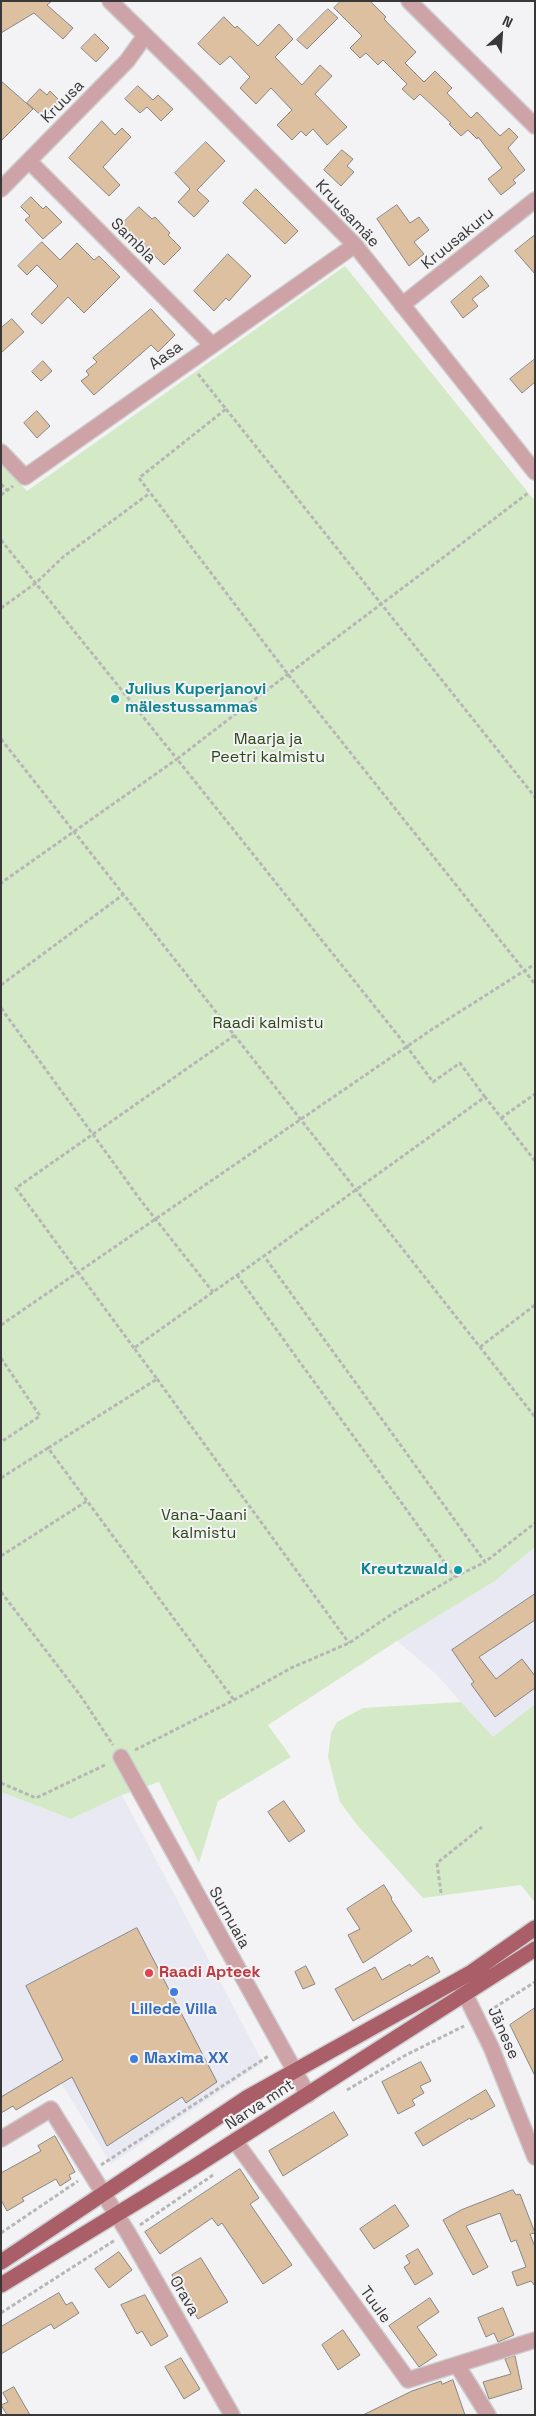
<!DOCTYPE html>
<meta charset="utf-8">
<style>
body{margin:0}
#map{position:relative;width:536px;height:2416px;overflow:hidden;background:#f3f3f5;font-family:"Space Grotesk",sans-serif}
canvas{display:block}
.frame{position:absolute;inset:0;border:2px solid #383839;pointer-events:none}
.north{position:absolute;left:476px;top:10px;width:50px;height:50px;-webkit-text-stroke:4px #f3f3f5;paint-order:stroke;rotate:26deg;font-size:14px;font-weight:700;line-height:20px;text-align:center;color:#383839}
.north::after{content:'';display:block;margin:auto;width:18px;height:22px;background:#383839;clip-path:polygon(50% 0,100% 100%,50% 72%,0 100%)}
</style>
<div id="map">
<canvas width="536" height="2416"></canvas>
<div class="frame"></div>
<div class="north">N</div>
</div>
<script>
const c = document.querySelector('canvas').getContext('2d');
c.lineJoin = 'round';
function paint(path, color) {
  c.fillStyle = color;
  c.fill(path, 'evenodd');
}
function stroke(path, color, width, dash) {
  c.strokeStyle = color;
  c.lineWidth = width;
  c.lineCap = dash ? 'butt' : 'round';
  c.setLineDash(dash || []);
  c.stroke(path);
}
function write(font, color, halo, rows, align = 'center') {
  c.font = font + ' "Space Grotesk",sans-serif';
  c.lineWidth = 4;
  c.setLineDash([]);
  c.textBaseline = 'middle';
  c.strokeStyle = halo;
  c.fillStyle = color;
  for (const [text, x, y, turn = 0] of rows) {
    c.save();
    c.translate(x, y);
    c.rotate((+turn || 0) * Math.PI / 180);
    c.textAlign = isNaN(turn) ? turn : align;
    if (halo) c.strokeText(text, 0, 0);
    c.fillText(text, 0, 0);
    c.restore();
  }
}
paint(new Path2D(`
 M 535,1547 L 535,1704 L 493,1738 L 436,1674 L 397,1641 L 495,1581 Z
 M 1,1792 L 71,1819 L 122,1795 L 263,2063 L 111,2164 L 51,2067 L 1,2097 Z`), '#e9e9f3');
paint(new Path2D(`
 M 345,266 L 535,501 L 535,1547 L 495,1581 L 397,1641 L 268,1725 L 291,1757 L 218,1801 L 199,1863 L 159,1782 L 122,1795 L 71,1819 L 1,1792 L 1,464 L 27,491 Z
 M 461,1702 L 493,1737 L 535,1704 L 535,1903 L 521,1885 L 423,1898 L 358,1826 L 340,1802 L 328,1757 L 331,1733 L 337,1722 L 363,1708 Z`), '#d4eac7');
const building = new Path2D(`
 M 1,1 L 52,1 L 47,5 L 73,28 L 63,39 L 34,13 L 1,33 Z
 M 341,1 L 370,1 L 386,17 L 384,19 L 416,52 L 405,63 L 424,82 L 435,71 L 452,88 L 447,93 L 471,118 L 477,112 L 500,136 L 509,128 L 518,137 L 508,148 L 525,170 L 513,180 L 516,183 L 501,195 L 488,179 L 502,168 L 478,137 L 477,139 L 468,130 L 461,136 L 449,124 L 451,123 L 420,94 L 414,100 L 402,89 L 407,84 L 383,60 L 378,65 L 366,53 L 360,58 L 350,48 L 362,36 L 334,8 Z
 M 328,9 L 338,18 L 307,49 L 297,40 Z
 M 224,17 L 235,28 L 237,26 L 258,46 L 279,24 L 293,39 L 275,57 L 302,85 L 320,65 L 332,76 L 315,94 L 347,127 L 327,145 L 313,129 L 306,136 L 301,131 L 292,140 L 277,125 L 292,110 L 271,88 L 256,104 L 240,88 L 250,77 L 230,56 L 220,65 L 198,44 Z
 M 95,34 L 109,48 L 96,62 L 81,48 Z
 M 1,81 L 33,109 L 1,141 Z
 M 138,86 L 153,100 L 158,95 L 173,109 L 161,121 L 147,107 L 140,113 L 125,99 Z
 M 40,89 L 47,95 L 50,91 L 60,101 L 44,118 L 27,103 Z
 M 102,121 L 115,135 L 122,128 L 131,137 L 103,167 L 120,185 L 109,196 L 69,158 Z
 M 206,142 L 225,161 L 197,190 L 209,201 L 194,217 L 178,202 L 190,189 L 175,173 Z
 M 342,150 L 353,159 L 347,166 L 354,172 L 341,186 L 324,170 Z
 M 256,189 L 298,231 L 285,244 L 243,203 Z
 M 31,197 L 43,209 L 46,206 L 62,222 L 43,239 L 25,220 L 30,216 L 21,207 Z
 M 397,205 L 410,223 L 419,217 L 429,230 L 414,242 L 424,254 L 409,266 L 377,219 Z
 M 139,207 L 152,219 L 155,217 L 170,233 L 168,235 L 181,248 L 164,265 L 122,224 Z
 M 535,235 L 535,274 L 515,251 Z
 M 42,242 L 60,260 L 77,243 L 94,260 L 99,256 L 120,277 L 84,313 L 68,297 L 42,324 L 31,314 L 58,286 L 37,265 L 27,275 L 18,266 Z
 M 228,254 L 251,276 L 229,301 L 226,298 L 214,311 L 194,291 Z
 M 481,276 L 489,286 L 472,299 L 478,306 L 463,318 L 451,302 Z
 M 151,309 L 175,335 L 158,352 L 151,345 L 94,395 L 81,381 L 89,375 L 86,371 L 97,362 L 93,358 Z
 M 12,319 L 24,332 L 1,353 L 1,328 Z
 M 535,359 L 535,382 L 522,393 L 510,379 Z
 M 43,361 L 52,371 L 41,381 L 32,372 Z
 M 37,411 L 50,426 L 37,438 L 24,423 Z
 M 535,1594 L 535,1620 L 479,1657 L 496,1679 L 522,1659 L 535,1676 L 535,1688 L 495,1717 L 471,1684 L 474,1682 L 452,1650 Z
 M 284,1801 L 305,1831 L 289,1842 L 268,1812 Z
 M 384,1885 L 392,1898 L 391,1899 L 412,1931 L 363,1963 L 348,1935 L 360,1929 L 347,1909 Z
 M 137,1928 L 217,2082 L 186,2103 L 182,2097 L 107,2146 L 72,2077 L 16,2110 L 13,2106 L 1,2113 L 1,2097 L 63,2060 L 26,1986 Z
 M 428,1956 L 430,1959 L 432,1957 L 440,1972 L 353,2021 L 335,1989 L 375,1967 L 382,1980 L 410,1964 L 411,1966 Z
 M 306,1966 L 315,1984 L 303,1989 L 295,1972 Z
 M 535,2008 L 535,2076 L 510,2025 Z
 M 421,2062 L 431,2081 L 420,2086 L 424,2093 L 412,2100 L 415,2105 L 398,2114 L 382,2082 Z
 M 486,2090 L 495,2106 L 471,2120 L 470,2118 L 423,2146 L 415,2133 Z
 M 334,2112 L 348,2135 L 283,2176 L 269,2151 Z
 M 55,2136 L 75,2172 L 69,2175 L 71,2179 L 60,2186 L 56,2179 L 22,2198 L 24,2201 L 7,2211 L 1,2200 L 1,2173 L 41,2151 L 38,2146 Z
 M 240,2169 L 259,2198 L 250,2204 L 292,2265 L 263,2284 L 222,2223 L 218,2226 L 212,2218 L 160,2254 L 145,2232 Z
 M 513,2190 L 516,2195 L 520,2194 L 535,2233 L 530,2234 L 535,2247 L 535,2286 L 531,2281 L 517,2286 L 512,2272 L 526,2267 L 516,2240 L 511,2242 L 500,2213 L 466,2226 L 488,2267 L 473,2275 L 443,2220 L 461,2210 Z
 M 395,2205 L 409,2226 L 374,2249 L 360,2229 Z
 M 418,2249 L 433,2274 L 415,2285 L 404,2267 L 410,2263 L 406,2256 Z
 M 119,2252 L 132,2270 L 109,2288 L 95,2269 Z
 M 201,2258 L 228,2302 L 198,2319 L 172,2275 Z
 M 59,2293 L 66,2305 L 72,2302 L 79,2313 L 54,2329 L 51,2324 L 1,2354 L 1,2327 Z
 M 145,2295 L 168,2336 L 151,2346 L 142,2331 L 137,2334 L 121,2305 Z
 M 430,2298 L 439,2312 L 417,2327 L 437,2355 L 419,2367 L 389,2326 Z
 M 503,2308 L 514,2335 L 498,2342 L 494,2333 L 486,2337 L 478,2318 Z
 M 343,2330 L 360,2355 L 338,2370 L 322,2345 Z
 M 515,2356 L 522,2389 L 489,2399 L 483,2382 L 511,2374 L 505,2359 Z
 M 181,2358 L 200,2389 L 184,2399 L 165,2367 Z
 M 453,2380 L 465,2415 L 363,2415 L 412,2391 L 441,2381 L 442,2384 Z
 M 14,2387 L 30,2415 L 7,2415 L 1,2405 L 8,2402 L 3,2393 Z`);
paint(building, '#dcc09f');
stroke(building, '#888685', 1);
const minor = new Path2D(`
 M 110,1 L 192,81 L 355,245 L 535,472
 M 409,1 L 535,126
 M 29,161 L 212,345
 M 1,189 L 127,61 L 145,36
 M 402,305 L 535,200
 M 1,452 L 25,477 L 355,245
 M 121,1757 L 308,2095
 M 459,1982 L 491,2047 L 535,2157
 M 1,2139 L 51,2109 L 128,2233 L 232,2415
 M 235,2141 L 408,2380 L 535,2340
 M 457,2365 L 488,2415`);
const major = new Path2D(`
 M 1,2262 L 248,2097 L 472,1972 L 535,1928
 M 1,2285 L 194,2167 L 535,1949`);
stroke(minor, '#cececf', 18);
stroke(major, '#cececf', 18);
stroke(new Path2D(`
 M 198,374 L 226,409 L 139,478 L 287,673 L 535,984
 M 226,409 L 535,797
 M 1,484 L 7,490
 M 1,495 L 13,486
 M 1,540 L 177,759 L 1,883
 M 1,608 L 36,583 L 63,557 L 150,493
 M 1,739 L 535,1417
 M 1,985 L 124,894
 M 1,1008 L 142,1202 L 213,1292
 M 485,1097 L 460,1063 L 433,1082 L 408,1048 L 177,759 C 293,669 412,582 528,493
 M 501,1118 L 535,1094
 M 535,1161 L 485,1097 L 264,1256 L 485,1562 L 535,1523
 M 237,1275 L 455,1577
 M 1,1325 L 431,1030 L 535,964
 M 480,1347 L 535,1305
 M 134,1348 L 16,1188 L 235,1035
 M 1,1358 L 40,1416 L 1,1442
 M 157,1379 L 349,1643
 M 48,1448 L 157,1379 L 134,1348 L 264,1256
 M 1,1478 L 48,1448 L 234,1700
 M 1,1556 L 87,1501
 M 1,1592 L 80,1695 L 113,1745
 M 135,1750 L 234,1700 L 291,1668 L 349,1643 L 395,1612 L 455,1577 L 485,1562
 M 1,1783 L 36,1798 L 107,1764
 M 441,1893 L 437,1863 L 482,1827
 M 489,2011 L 535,1982
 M 347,2090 L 404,2056 L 464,2026
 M 101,2165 L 270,2055
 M 140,2225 L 213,2175
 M 1,2233 L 78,2181
 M 1,2313 L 115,2240`), '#b6b6b7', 3, [4, 2.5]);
stroke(minor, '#cea3a7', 15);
stroke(major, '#a95e68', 15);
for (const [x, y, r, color] of [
 [115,699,5,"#0f9aa8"],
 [458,1570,5,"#0f9aa8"],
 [149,1973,5,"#e0444e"],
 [174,1992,5,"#3f7fe0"],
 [134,2059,5,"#3f7fe0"]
]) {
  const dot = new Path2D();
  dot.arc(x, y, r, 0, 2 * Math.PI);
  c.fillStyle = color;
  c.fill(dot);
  stroke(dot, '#f3f3f5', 2);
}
write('16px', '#383839', '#f3f3f5', [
 ["Kruusa",63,102,-45],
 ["Kruusamäe",347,214,47],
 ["Kruusakuru",458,239,-39],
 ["Sambla",133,241,45],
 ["Aasa",166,356,-35],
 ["Surnuaia",229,1918,61],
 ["Jänese",503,2033,66],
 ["Narva mnt",260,2105,-33],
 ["Orava",184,2296,60],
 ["Tuule",375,2305,54]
]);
write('bold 16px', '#0d838f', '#f3f3f5', [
 ["Julius Kuperjanovi",125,690],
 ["mälestussammas",125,708],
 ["Kreutzwald",448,1570,"right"]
], 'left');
write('16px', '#2b4815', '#f3f3f5', [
 ["Maarja ja",268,740],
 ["Peetri kalmistu",268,758],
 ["Raadi kalmistu",268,1024],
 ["Vana-Jaani",204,1516],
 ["kalmistu",204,1534]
]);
write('bold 16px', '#be3a42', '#f3f3f5', [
 ["Raadi Apteek",159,1973]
], 'left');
write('bold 16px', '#366cbe', '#f3f3f5', [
 ["Lillede Villa",174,2010],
 ["Maxima XX",144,2059,"left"]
]);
</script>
